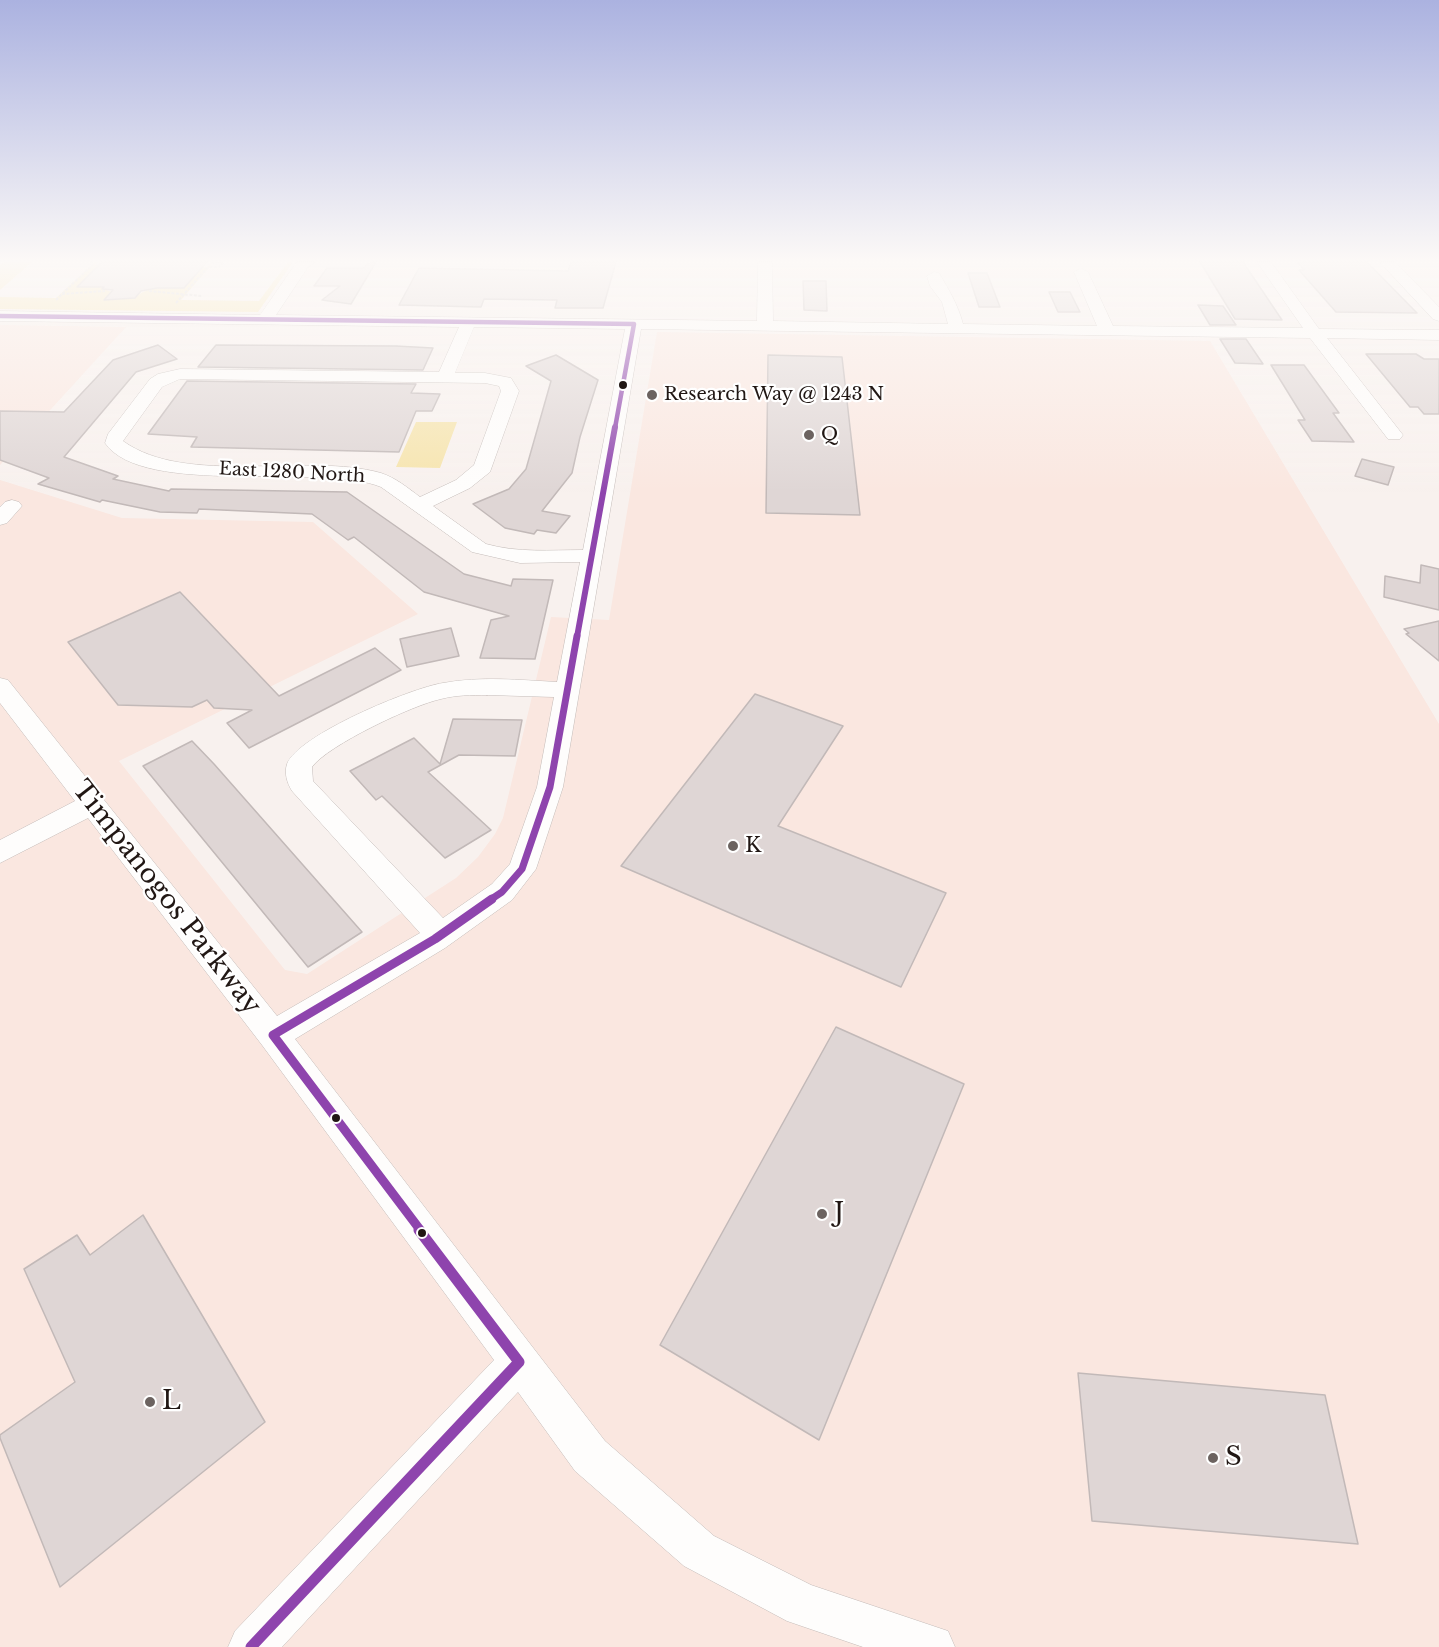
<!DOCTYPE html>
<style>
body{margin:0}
canvas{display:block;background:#f8f1ee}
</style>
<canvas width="1439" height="1647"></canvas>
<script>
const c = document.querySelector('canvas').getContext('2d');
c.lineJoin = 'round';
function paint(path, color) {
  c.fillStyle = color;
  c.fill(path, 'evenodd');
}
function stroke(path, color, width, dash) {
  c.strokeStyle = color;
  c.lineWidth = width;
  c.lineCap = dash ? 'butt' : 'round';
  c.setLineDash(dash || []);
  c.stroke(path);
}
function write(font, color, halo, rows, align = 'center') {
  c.font = font + ' "Libre Baskerville",serif';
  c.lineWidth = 4.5;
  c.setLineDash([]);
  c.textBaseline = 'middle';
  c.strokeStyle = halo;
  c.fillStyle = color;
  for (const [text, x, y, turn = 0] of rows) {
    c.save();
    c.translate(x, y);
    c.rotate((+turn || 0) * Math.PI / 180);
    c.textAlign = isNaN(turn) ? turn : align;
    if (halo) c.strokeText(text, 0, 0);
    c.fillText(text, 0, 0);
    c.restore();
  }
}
paint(new Path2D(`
 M 0,325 L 126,327 L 0,465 Z
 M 657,332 L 1210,341 L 1439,724 L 1439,1647 L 0,1647 L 0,480 L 122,518 L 313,522 L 418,614 L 119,761 L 285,970 L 307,974 L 456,878 L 478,857 L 495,834 L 503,818 L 551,617 L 609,620 Z`), '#fae7e0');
paint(new Path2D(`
 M 4,262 L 32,262 L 0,290 L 0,265 Z
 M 95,262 L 98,262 L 95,265 L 119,266 L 108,276 L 88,276 L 78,286 L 104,287 L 102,289 L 135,298 C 147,285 167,288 184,288 L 193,277 L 187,267 L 207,267 L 214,262 L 181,300 L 259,301 L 288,262 L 293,262 L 258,312 L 0,309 L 0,297 L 56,298 Z
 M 416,422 L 457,422 L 440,468 L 396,467 Z`), '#f6e4ad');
const building = new Path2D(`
 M 102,262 L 207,262 L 184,288 L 157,288 L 141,291 L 135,298 L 104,300 L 113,290 L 102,289 L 104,287 L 77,287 Z
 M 371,262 L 376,262 L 351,304 L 322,300 L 340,286 L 314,286 L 327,268 L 363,268 Z
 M 571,262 L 616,262 L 603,308 L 555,308 L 557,300 L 484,299 L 481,307 L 399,305 L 419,268 L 568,271 Z
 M 1200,262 L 1243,262 L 1282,320 L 1235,319 Z
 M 1305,262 L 1367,262 L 1417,313 L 1336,312 L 1299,270 L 1304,270 L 1298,263 Z
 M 968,273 L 987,273 L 1000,307 L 979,307 Z
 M 803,281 L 826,281 L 827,311 L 804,310 Z
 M 1049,292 L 1070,292 L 1080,312 L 1058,312 Z
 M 1198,305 L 1223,306 L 1236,325 L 1210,325 Z
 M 1220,339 L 1246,339 L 1263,364 L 1235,363 Z
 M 158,345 L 177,359 L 136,372 L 64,457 L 118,476 L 113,479 L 169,491 L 171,489 L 347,492 L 464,574 L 511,586 L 513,579 L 553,580 L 535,659 L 480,658 L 491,620 L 509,616 L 424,592 L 354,537 L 348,540 L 312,514 L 199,509 L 197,513 L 160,512 L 102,500 L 100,502 L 38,484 L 49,478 L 0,460 L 0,411 L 64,412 L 113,360 Z
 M 216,345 L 396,346 L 433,348 L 423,370 L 198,367 Z
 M 1366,354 L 1416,354 L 1424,359 L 1439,359 L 1439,414 L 1424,414 L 1418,407 L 1410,407 Z
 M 556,355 L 598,380 L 580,437 L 572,473 L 542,511 L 570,516 L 556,533 L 537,530 L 534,534 L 505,528 L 473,504 L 509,489 L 526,469 L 551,381 L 526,366 Z
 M 768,355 L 842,357 L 860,515 L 766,513 Z
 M 1271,365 L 1304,365 L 1339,413 L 1333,413 L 1354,442 L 1312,441 L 1298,420 L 1305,420 Z
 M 187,381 L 416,384 L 411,393 L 440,394 L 432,411 L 416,411 L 399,452 L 191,447 L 197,437 L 148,434 Z
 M 1362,459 L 1394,467 L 1388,485 L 1355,476 Z
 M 1421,565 L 1439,569 L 1439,610 L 1384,597 L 1385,576 L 1420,583 Z
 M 180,592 L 279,696 L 375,648 L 401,670 L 249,748 L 227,723 L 252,710 L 214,708 L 207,700 L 192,707 L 118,705 L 68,642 Z
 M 1439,621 L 1439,661 L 1406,634 L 1409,633 L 1404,629 Z
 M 451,628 L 459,656 L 407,667 L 400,639 Z
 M 755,694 L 843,726 L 778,826 L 946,893 L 901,987 L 621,866 Z
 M 453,719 L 522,720 L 515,756 L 459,755 L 428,772 L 491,830 L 445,858 L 382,796 L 376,800 L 350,771 L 414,738 L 440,764 Z
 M 192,741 L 214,764 L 362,932 L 308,967 L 143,766 Z
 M 836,1027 L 964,1084 L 819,1440 L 660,1345 Z
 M 143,1215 L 265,1422 L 60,1587 L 0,1438 L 0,1435 L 75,1382 L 24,1269 L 77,1235 L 90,1255 Z
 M 1078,1373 L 1325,1395 L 1358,1544 L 1092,1521 Z`);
paint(building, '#dfd6d5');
stroke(building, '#c2b9b8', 1.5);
const minor = new Path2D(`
 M 297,262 L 315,262 L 308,267 L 276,315 L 757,321 L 758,262 L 772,262 L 773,321 L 948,324 L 942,302 L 930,286 L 927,276 L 934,272 L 939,273 C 949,290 958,305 963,324 L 1097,326 L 1074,272 L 1081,268 L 1088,272 L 1113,326 L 1303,328 L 1257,262 L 1271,262 L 1319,329 L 1439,330 L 1439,340 L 1327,338 L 1403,435 L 1400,439 L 1388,439 L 1310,338 L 641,329 L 563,787 L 536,869 L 512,900 L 445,948 L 295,1039 L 605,1441 L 714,1536 L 811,1585 L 948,1631 L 955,1647 L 863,1647 L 787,1621 L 684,1566 L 575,1471 L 518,1392 L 282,1647 L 228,1647 L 235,1631 L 494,1360 L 262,1045 L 88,818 L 0,863 L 0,840 L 75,801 L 0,703 L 0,678 L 8,680 L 277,1016 L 420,933 L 292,791 C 287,783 284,773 287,764 C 298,735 411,688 443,683 C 481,676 519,680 557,682 L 580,562 L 520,563 L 472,552 L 381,487 C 321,462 143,498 105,443 L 108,434 L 150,379 L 158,374 L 180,369 L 439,372 L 459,327 L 0,321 L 0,311 L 260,315 ZM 474,327 L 625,329 L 583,550 C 550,550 518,553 486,544 L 433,506 L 470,488 L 490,472 L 519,391 L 511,378 L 485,373 L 455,373 ZM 180,379 L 485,383 L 499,386 L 501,391 L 474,465 L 456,480 L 420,497 C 408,488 396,478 381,473 C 307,452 187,487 123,441 L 162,387 ZM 487,695 L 554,697 L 537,787 L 510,864 L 492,884 L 443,918 L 313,781 L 312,767 C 328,745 413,705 441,699 C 456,695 471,695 487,695 Z
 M 1380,262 L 1395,262 L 1439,307 L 1439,321 L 1433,319 Z
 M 12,500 L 19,502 L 22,506 L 7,523 L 0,525 L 0,507 L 5,502 Z`);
stroke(minor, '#c4bcb9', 1);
stroke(new Path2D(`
 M 211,262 L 223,263
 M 149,291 L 202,296
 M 62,294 L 105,291
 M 56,300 L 92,265 L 90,264 L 92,262
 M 176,303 L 208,267 L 220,267 L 224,262`), '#d5d2d1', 2, [3, 1.5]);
paint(minor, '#fefdfc');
stroke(new Path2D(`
 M 0,316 L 634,324
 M 615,428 L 634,324`), '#8e44ad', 4.5);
stroke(new Path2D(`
 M 577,637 L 615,427`), '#8e44ad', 6);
stroke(new Path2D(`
 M 490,900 L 502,892 L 522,869 L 550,787 L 577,636`), '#8e44ad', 7);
stroke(new Path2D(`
 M 273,1035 L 435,939 L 492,899
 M 273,1035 L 421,1231`), '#8e44ad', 9);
stroke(new Path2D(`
 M 419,1230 L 519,1362
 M 251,1647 L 519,1362`), '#8e44ad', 11);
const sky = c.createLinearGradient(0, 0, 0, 492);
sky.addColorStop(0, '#abb2e0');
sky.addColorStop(0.53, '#fcf9f7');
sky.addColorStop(1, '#fcf9f700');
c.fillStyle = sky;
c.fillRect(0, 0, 1439, 492);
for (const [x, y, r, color] of [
 [623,385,5,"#211714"],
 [652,395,6,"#6c6360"],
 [809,435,6,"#6c6360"],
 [733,846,6,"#6c6360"],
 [336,1118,5,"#211714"],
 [822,1214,6,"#6c6360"],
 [422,1233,5,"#211714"],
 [150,1402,6,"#6c6360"],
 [1213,1458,6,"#6c6360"]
]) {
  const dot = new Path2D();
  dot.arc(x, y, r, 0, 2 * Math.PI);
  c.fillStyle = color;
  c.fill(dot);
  stroke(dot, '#fff', 2);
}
write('18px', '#211714', '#fff', [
 ["Research Way @ 1243 N",664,395],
 ["Q",821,435]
], 'left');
write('18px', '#211714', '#fff', [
 ["East 1280 North",292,473,3]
]);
write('21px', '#211714', '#fff', [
 ["K",745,846]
], 'left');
write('26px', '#211714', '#fff', [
 ["Timpanogos Parkway",166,898,52]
]);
write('26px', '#211714', '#fff', [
 ["J",834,1214],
 ["L",162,1402],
 ["S",1225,1458]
], 'left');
</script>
